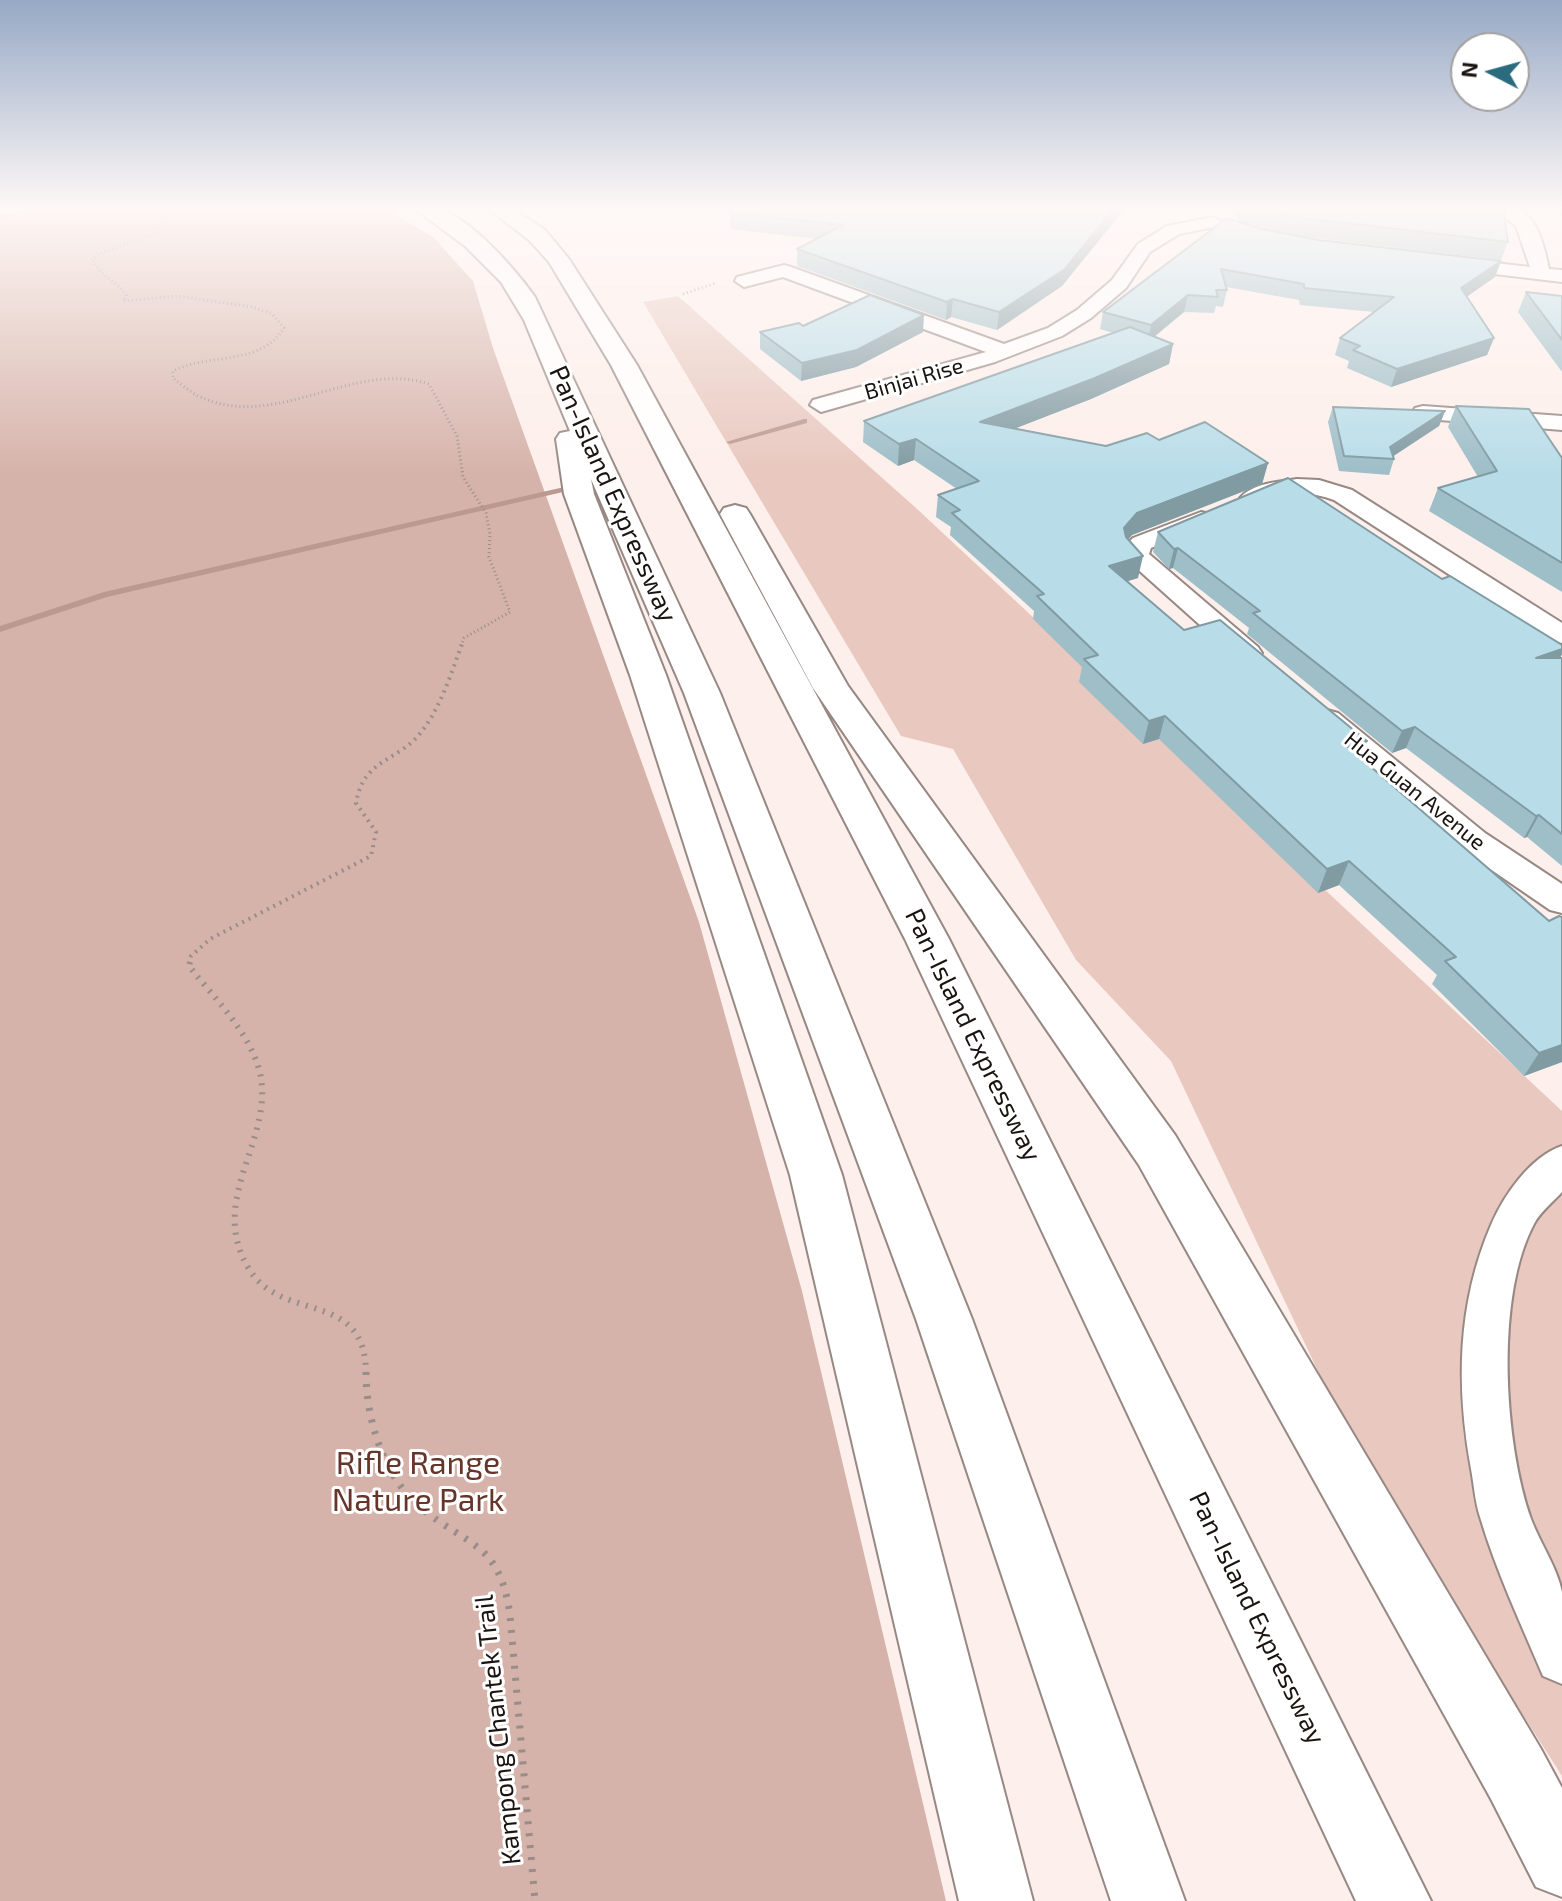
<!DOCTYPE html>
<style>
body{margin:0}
#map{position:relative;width:1562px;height:1901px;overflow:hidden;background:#fdefeb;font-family:"Exo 2",sans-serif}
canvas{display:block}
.north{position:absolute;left:1450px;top:32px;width:80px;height:80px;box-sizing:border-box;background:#fff;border:2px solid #a3a1a0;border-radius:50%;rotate:276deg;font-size:22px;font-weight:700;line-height:32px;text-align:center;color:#191311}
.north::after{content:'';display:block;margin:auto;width:28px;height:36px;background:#2a6b7e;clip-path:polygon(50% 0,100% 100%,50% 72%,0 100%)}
</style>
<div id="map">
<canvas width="1562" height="1901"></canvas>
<div class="north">N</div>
</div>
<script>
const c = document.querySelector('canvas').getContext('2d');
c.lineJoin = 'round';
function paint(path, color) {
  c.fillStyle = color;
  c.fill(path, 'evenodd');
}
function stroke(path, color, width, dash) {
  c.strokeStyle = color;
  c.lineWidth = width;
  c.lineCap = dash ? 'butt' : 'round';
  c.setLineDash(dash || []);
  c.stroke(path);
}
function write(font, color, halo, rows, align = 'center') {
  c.font = font + ' "Exo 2",sans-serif';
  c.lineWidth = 6;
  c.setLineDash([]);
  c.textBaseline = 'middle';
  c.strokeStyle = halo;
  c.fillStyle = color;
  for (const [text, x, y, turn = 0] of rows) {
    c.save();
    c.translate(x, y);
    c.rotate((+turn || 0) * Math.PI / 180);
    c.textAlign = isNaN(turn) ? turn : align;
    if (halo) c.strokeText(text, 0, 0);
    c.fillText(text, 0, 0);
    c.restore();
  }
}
paint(new Path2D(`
 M 678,296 L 916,508 L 1562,1111 L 1562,1776 L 1362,1464 L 1171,1061 L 1076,960 L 953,749 L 901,736 L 643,302 Z`), '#e8c8bf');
paint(new Path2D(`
 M 76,207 L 382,207 L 433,237 L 473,281 L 493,348 L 699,922 L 802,1291 L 946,1901 L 0,1901 L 0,215 Z`), '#d6b3aa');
paint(new Path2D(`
 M 804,419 L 807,419 L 807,423 L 730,444 L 726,442 Z
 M 560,488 L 563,488 L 563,492 L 107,597 L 0,632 L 0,626 L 104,592 Z`), '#bb9990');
const street = new Path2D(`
 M 0,207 L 30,207 L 28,211 L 0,216 Z
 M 1491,207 C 1498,207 1510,205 1516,208 C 1538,216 1545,250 1549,269 L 1562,270 L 1562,282 L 1444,268 L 1442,264 L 1451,258 L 1530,267 L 1516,226 Z
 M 1213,217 L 1222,222 L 1219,226 L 1179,234 L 1150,252 L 1126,288 L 1091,318 L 1062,336 L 995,362 L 821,412 L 810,405 L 813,400 L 986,352 L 783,277 L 744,287 L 735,281 L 737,277 L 784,265 L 791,267 L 1004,344 L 1048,328 L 1077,310 L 1112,280 L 1138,244 L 1167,226 Z
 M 1423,406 L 1562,416 L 1562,430 L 1415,418 L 1412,413 L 1415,408 Z
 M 1297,479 L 1319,480 L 1352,490 L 1562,623 L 1562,643 L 1552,641 L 1334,500 C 1317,494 1300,491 1282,496 C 1268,499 1257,507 1243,503 L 1240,498 C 1251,484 1280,481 1297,479 Z
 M 1201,512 L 1210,514 L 1213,519 L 1210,524 L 1151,548 L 1149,554 L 1258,647 L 1262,653 L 1258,659 L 1248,662 L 1238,659 L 1124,557 L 1122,549 L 1133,538 Z
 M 1327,710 L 1338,713 L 1485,833 L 1562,884 L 1562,913 L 1550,910 L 1461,849 L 1316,725 L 1312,719 L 1316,713 Z
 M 1562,1146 L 1562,1192 C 1553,1202 1540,1212 1534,1224 C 1495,1297 1504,1442 1531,1519 C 1540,1543 1557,1567 1562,1592 C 1562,1616 1562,1659 1562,1684 L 1543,1676 C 1521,1624 1496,1571 1480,1517 C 1475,1502 1474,1485 1471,1469 C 1456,1386 1457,1304 1491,1225 C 1504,1195 1530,1157 1562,1146 Z`);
const highway = new Path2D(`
 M 412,207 C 419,207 430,205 437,208 C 471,218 515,269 535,297 L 720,693 L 972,1319 L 1185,1901 L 1111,1901 L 916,1319 L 684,693 L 591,479 L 594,494 L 666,675 L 842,1175 L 1033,1901 L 959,1901 L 790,1175 L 630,675 L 564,494 L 556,439 L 560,433 L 570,431 L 524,320 L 501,282 L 465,246 Z
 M 486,207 L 510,207 L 545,230 L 569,259 L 637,365 L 949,939 L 1431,1901 L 1356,1901 L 905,939 L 611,365 L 549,262 L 529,240 Z
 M 735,505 L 746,508 L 750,514 L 848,686 L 1175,1135 L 1541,1749 L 1562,1788 L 1562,1897 L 1536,1887 L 1491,1799 L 1139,1165 L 813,688 L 720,514 L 724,508 Z`);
stroke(street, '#978883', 4);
stroke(highway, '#978883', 4);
stroke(new Path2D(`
 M 172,207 L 154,234 L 98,254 L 93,259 C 99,277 117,280 126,295 L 123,301 L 178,296 L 252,307 L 272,314 L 284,328 C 259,367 211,352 173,371 L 173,378 C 181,384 189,391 198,396 C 276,433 352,359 429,384 L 457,436 L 463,477 L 486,513 L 490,534 L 489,557 L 510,612 L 464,638 L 461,646
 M 683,294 L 716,283`), '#988d8a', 3, [1, 3]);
stroke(new Path2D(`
 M 189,964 L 191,956 L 210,939 L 371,856 L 376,832 L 356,803 C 364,757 398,763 422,731 C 441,706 451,674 462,644`), '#988d8a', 4, [2, 5]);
stroke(new Path2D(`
 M 190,962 L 189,966 C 214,998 250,1032 260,1073 C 275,1140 206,1199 249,1269 C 282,1324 366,1288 366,1374`), '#988d8a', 6, [2, 7]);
stroke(new Path2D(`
 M 366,1372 C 366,1418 383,1476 420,1507 C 468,1547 500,1542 510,1615 L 535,1901`), '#988d8a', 7, [3, 9]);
paint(street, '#fff');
paint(highway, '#fff');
paint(new Path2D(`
 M 691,207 L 1126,207 L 1062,286 L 997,330 L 951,317 L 946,320 L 797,266 L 797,249 L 817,239 L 730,229 L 730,212 Z
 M 1229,207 L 1503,207 L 1508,242 L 1501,260 L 1298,236 L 1319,240 L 1501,261 L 1495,277 L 1466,297 L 1494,338 L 1487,355 L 1391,387 L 1347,368 L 1349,361 L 1335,355 L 1340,338 L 1374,312 L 1300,305 L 1299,300 L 1226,287 L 1227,290 L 1223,307 L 1216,306 L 1214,313 L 1184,312 L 1154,336 L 1173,344 L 1169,364 L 1091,399 L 1015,428 L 1106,446 L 1159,440 L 1268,463 L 1262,484 L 1132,535 L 1128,539 L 1138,578 L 1128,581 L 1184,630 L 1360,758 L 1562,1062 L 1524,1076 L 1432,984 L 1437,975 L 1339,885 L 1318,893 L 1159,739 L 1143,744 L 1079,682 L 1082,667 L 1033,619 L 1034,611 L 950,535 L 951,527 L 936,517 L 938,495 L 957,489 L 914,460 L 898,466 L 863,442 L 864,421 L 1113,333 L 1100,329 L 1103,312 L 1262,229 L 1283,233 L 1240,222 Z
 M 1555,207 L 1562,207 L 1562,216 Z
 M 1526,292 L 1562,296 L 1562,372 L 1518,312 Z
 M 760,332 L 923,332 L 856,367 L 801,381 L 760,349 Z
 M 1456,406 L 1562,458 L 1562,592 L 1429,511 L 1438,488 L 1478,477 L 1448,427 Z
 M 1333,407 L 1445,411 L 1439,426 L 1393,456 L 1394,459 L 1389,475 L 1339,471 L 1328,422 Z
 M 1158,532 L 1442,579 L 1562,645 L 1562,654 L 1560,658 L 1562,658 L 1562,866 L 1527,837 L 1524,838 L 1406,748 L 1392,753 L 1247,634 L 1249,628 L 1173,568 L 1169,569 L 1153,552 Z`), '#9ebec8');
paint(new Path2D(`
 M 1115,207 L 1126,207 L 1062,286 L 997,330 L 999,312 Z
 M 1501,261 L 1495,277 L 1455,305 L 1461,288 Z
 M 1188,295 L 1184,312 L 1148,342 L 1151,325 Z
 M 953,299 L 951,317 L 946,320 L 947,302 Z
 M 924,315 L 923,332 L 856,367 L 801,381 L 802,363 Z
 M 1494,338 L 1487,355 L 1391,387 L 1397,369 Z
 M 1173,344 L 1169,364 L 1091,399 L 978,443 L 980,422 Z
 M 1445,411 L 1439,426 L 1389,459 L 1390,447 Z
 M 916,439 L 914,460 L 898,466 L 899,444 Z
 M 1268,463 L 1262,484 L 1132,535 L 1119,550 L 1124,528 L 1137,513 Z
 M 1178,548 L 1173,568 L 1169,569 L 1174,549 Z
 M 1143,556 L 1138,578 L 1105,588 L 1109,566 Z
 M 1562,649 L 1562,654 L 1555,668 L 1536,658 Z
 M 1165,716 L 1159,739 L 1143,744 L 1149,721 Z
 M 1415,727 L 1406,748 L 1392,753 L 1402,731 Z
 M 1367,741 L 1357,765 L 1348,747 Z
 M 1539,815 L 1527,837 L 1524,838 L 1536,816 Z
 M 1349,861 L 1339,885 L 1318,893 L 1327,869 Z
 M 1562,1045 L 1562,1062 L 1524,1076 L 1539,1053 Z`), '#819ba3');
const building = new Path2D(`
 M 734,207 L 1115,207 L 1065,269 L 999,312 L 953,299 L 947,302 L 797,249 L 843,225 L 729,212 Z
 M 1258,207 L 1503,207 L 1508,242 L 1295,217 Z
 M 1227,218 L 1262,229 L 1319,240 L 1501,261 L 1461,288 L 1494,338 L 1397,369 L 1353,350 L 1360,346 L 1340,338 L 1394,297 L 1304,288 L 1304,284 L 1221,269 L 1227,290 L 1216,290 L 1218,297 L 1188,295 L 1151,325 L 1103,312 Z
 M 1526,292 L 1562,296 L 1562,340 Z
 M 870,295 L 924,315 L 857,350 L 802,363 L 760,332 L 799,323 L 803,326 Z
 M 1130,327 L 1173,344 L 1095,378 L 980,422 L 1106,446 L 1147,433 L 1159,440 L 1205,422 L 1268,463 L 1137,513 L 1124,528 L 1126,537 L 1143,556 L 1109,566 L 1184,630 L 1220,620 L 1367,741 L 1348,747 L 1549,921 L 1559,916 L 1562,917 L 1562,1045 L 1539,1053 L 1445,961 L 1456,957 L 1349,861 L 1327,869 L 1165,716 L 1149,721 L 1084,659 L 1098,655 L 1037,596 L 1044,594 L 952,513 L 960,510 L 938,495 L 979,481 L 916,439 L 899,444 L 864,421 Z
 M 1456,406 L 1529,409 L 1562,458 L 1562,563 L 1438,488 L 1497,471 Z
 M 1333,407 L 1445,411 L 1390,447 L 1394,459 L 1344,456 Z
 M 1288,478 L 1442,579 L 1450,576 L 1562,645 L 1562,649 L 1536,658 L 1562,658 L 1562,834 L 1539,815 L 1536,816 L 1415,727 L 1402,731 L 1253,613 L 1260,611 L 1178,548 L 1174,549 L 1158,532 Z`);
paint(building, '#b8dde9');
stroke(building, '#819ba3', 2);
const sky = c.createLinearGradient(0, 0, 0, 473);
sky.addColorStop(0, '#96a9c5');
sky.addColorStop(0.44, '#fef8f6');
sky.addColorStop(1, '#fef8f600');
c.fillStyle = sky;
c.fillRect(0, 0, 1562, 473);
write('22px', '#191311', '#fff', [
 ["Binjai Rise",914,379,-16],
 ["Hua Guan Avenue",1415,791,39]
]);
write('26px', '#191311', '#fff', [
 ["Pan-Island Expressway",613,494,66],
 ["Pan-Island Expressway",973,1035,64],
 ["Pan-Island Expressway",1257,1618,64],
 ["Kampong Chantek Trail",498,1730,-96]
]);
write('32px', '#663529', '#fff', [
 ["Rifle Range",418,1463],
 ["Nature Park",418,1500]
]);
</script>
